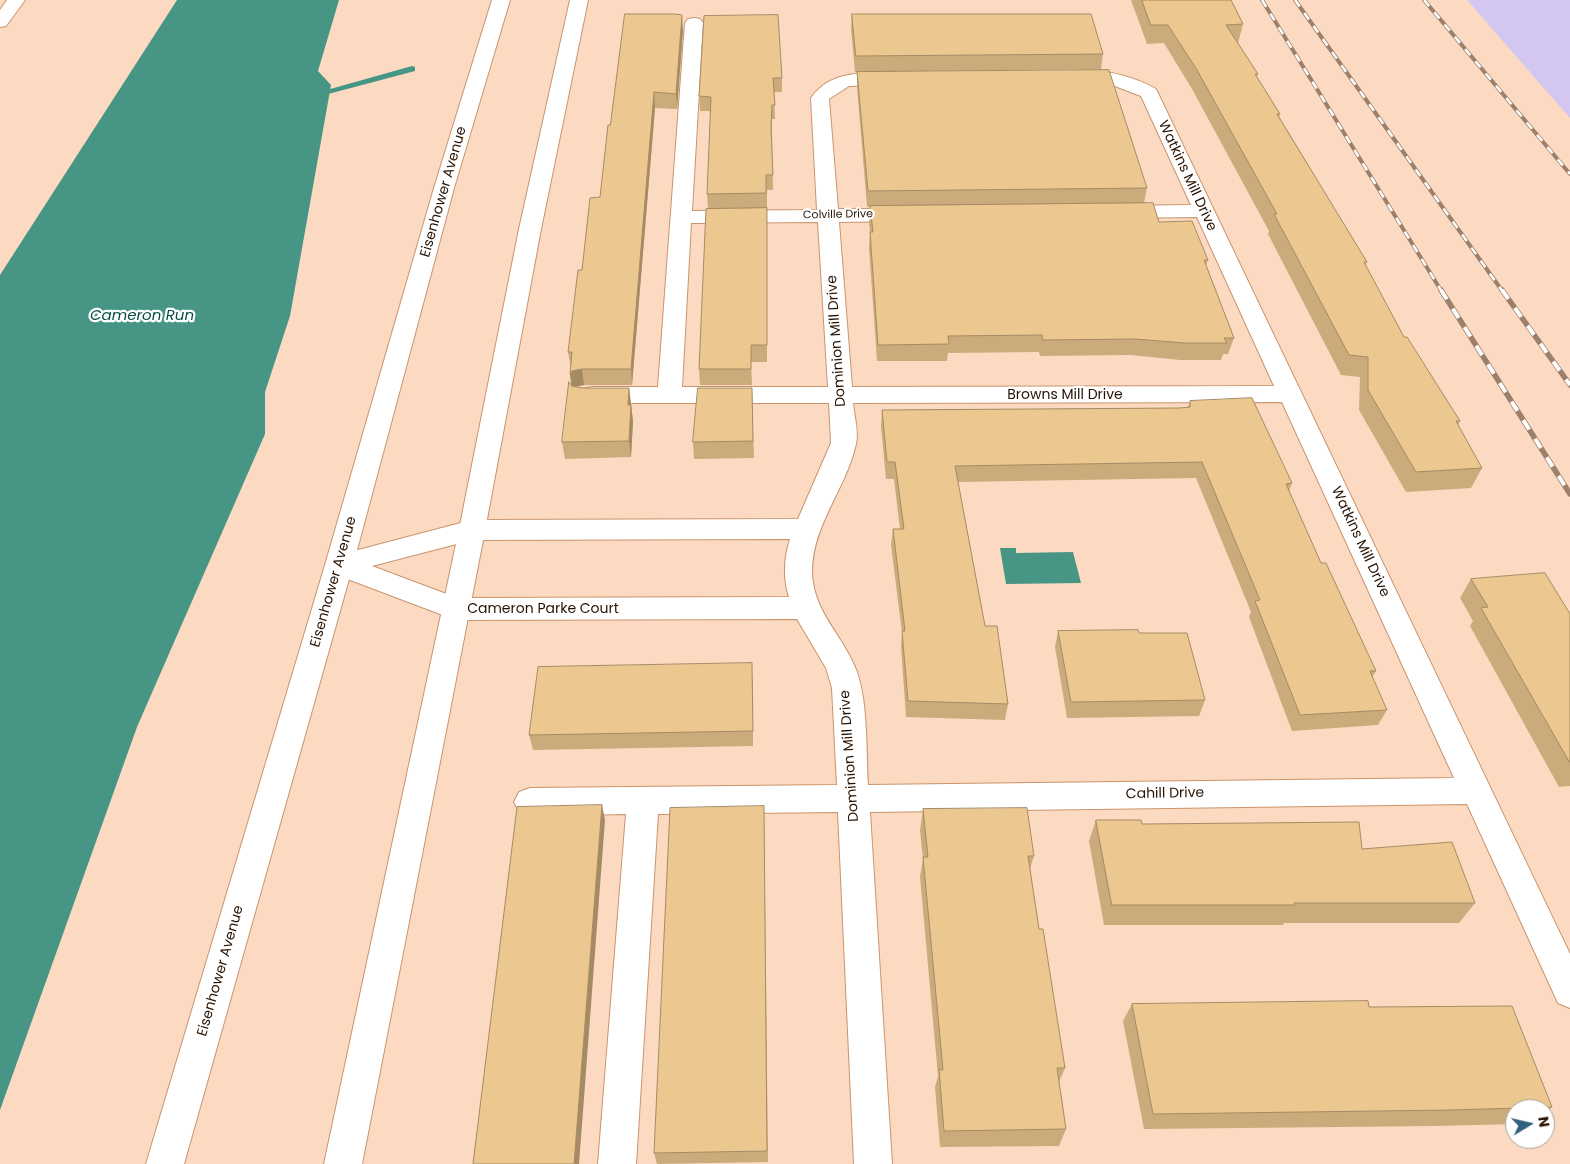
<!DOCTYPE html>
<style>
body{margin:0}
#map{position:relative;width:1570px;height:1164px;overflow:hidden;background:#fcdac2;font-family:Poppins,sans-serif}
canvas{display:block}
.north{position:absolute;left:1505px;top:1099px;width:50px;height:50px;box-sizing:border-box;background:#fff;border:1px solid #a9a19b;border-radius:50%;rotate:81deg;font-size:14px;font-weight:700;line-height:20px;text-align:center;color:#271304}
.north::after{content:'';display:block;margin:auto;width:18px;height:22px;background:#30617f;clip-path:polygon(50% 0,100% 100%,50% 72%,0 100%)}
</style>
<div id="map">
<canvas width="1570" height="1164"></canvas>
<div class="north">N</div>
</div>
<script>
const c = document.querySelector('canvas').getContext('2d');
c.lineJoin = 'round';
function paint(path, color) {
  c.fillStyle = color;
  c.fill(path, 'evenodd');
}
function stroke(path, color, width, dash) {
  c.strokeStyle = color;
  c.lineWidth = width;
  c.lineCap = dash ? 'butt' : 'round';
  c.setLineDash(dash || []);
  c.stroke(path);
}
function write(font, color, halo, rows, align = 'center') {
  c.font = font + ' Poppins,sans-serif';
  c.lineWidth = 4.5;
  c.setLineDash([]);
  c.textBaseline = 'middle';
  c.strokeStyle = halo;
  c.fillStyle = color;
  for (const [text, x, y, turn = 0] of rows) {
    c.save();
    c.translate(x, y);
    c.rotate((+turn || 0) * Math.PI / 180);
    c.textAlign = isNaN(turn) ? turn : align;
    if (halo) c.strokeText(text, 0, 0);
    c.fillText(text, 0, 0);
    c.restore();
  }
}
paint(new Path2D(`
 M 1467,0 L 1570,0 L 1570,118 Z`), '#d3c7f1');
paint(new Path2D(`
 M 177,0 L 339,0 L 318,71 L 331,85 L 290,316 L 265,392 L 265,434 L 137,727 L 0,1110 L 0,275 Z
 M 1000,548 L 1016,548 L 1016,553 L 1073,552 L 1081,583 L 1006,584 Z`), '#479585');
paint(new Path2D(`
 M 412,66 L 415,67 L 415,71 L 313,98 L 309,95 Z`), '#479585');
const minor = new Path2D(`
 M 694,18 L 700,19 L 703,23 L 692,211 L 817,210 L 811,98 C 830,70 865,73 895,72 L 902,74 L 904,78 L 902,82 L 895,84 L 849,86 L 829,99 L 838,209 L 908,209 L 915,211 L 918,215 L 915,219 L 908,221 L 839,222 L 852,387 L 1274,386 L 1197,217 L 1118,218 L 1111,216 L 1108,212 L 1111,208 L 1118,206 L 1191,205 L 1141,96 L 1112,85 L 1073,83 L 1066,81 L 1064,77 L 1066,73 C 1095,66 1131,75 1156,89 L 1570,954 L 1570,1008 L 1558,1003 L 1467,804 L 870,812 L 892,1164 L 854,1164 L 838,812 L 658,814 L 636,1164 L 598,1164 L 626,814 L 530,816 L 519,812 L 514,802 L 519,792 L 530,788 L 837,785 L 832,688 L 826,668 L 797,619 L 456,620 L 329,572 L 325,565 L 329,558 L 339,555 L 472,520 L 798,519 L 831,443 L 829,403 L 592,403 L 583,401 L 580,395 L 583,389 L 592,387 L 658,387 L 685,23 L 688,19 ZM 818,222 L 828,387 L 682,387 L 691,223 ZM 1282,402 L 1454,778 L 868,785 C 866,750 868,704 857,672 C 844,636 813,613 812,572 C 812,525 846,489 856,444 C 859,432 854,415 853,403 ZM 790,539 C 784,558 783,578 789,597 L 457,598 L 372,566 L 472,540 Z`);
const major = new Path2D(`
 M 492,0 L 510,0 L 454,188 L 353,565 L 184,1164 L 146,1164 L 325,565 L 434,188 Z
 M 570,0 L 588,0 L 541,229 L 485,530 L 362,1164 L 324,1164 L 459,530 L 519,229 Z`);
const highway = new Path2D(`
 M 7,0 L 25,0 L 6,26 L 0,27 L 0,10 Z`);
stroke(minor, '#c9946c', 2);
stroke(major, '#c9946c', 2);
stroke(highway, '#c9946c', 2);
paint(minor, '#fff');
paint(major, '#fff');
paint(highway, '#fff');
const railFar1 = new Path2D(`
 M 1262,0 L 1442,292
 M 1295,0 L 1503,292
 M 1424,0 L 1570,174`);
const rail = new Path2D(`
 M 1441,290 L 1570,494
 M 1502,290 L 1570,385`);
stroke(railFar1, '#9c806c', 4);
stroke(rail, '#9c806c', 5.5);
stroke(railFar1, '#fff', 2.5, [8]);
stroke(rail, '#fff', 4, [11]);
paint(new Path2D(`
 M 1131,0 L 1231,0 L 1243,24 L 1238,43 L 1258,74 L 1257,77 L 1280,114 L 1279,117 L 1367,262 L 1365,265 L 1404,337 L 1460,421 L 1458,425 L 1482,468 L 1471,488 L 1406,492 L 1359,410 L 1360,377 L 1341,375 L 1268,234 L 1269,231 L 1192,89 L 1164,43 L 1147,44 Z
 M 852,14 L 1103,54 L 1101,69 L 855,72 L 851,29 Z
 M 704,16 L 782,78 L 782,92 L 774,92 L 775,119 L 772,119 L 772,135 L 773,190 L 767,190 L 767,362 L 751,362 L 752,385 L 700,385 L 699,369 L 708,209 L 707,194 L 711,111 L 700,111 L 699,96 Z
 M 683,30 L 677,109 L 655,108 L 632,385 L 584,385 L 575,387 L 582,388 L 629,388 L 633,421 L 631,457 L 565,459 L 562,442 L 572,386 L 570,374 L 571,368 L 568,352 L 582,270 L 600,197 L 610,125 Z
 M 857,72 L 1147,188 L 1144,203 L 1159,222 L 1208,260 L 1206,265 L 1234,338 L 1228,354 L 1223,354 L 1221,360 L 1180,360 L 1131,355 L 1040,356 L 1039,352 L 948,353 L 947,361 L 877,361 L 869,248 L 870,233 L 869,223 L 870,207 L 867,207 L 857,87 Z
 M 752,388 L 754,458 L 694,459 L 693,442 Z
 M 1190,401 L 1292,483 L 1289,491 L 1321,563 L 1376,671 L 1372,677 L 1387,710 L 1378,725 L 1292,731 L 1249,617 L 1251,612 L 1196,478 L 958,482 L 985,626 L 1008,704 L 1005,720 L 906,717 L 901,647 L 902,633 L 891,545 L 893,529 L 900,529 L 894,479 L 886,479 L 881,427 L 882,410 L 1180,408 L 1188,407 Z
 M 1471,579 L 1570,614 L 1570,786 L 1559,787 L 1470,626 L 1473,621 L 1460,598 Z
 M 1058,631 L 1139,633 L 1205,700 L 1199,716 L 1067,718 L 1055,647 Z
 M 753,679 L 753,746 L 533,750 L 529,735 Z
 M 764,806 L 768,1162 L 657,1164 L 654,1153 Z
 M 923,809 L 1034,856 L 1030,869 L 1039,929 L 1065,1068 L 1059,1082 L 1066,1129 L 1059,1146 L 940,1147 L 935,1087 L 938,1076 L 920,877 L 923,859 L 920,830 Z
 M 1096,820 L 1142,824 L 1362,849 L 1475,903 L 1459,923 L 1284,923 L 1283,925 L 1104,925 L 1089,841 Z
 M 1132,1004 L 1369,1007 L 1552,1107 L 1545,1113 L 1545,1109 L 1515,1109 L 1515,1124 L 1435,1126 L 1144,1129 L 1123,1021 Z`), '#cbab7b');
paint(new Path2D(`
 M 682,15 L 683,30 L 677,109 L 676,94 Z
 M 654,92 L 655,108 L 632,385 L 631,369 Z
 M 582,369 L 584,385 L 575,387 L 572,390 L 570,374 L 572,371 Z
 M 629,388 L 633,421 L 631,457 L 629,441 L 628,405 Z
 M 602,805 L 605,820 L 579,1164 L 574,1164 Z`), '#a58b64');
const building = new Path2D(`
 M 1142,0 L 1231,0 L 1243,24 L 1226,25 L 1258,74 L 1255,74 L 1280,114 L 1277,114 L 1367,262 L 1364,262 L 1404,337 L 1407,337 L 1460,421 L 1456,421 L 1482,468 L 1416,472 L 1368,390 L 1368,357 L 1349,355 L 1274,214 L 1277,214 L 1197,70 L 1168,25 L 1151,25 Z
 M 625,14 L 675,14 L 682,15 L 676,94 L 654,92 L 631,369 L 582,369 L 572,371 L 570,374 L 572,352 L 568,352 L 578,270 L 582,270 L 590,198 L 600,197 L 608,125 L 610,125 Z
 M 852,14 L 1091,14 L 1103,54 L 856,56 Z
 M 778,15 L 782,78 L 773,78 L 775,105 L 772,105 L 771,128 L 773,175 L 766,175 L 766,193 L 707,194 L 711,97 L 699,96 L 704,16 Z
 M 1109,70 L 1147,188 L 868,191 L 857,72 Z
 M 1153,203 L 1159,222 L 1192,221 L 1208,260 L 1204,260 L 1234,338 L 1224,338 L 1227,343 L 1185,343 L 1135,339 L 1043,340 L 1042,335 L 948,336 L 949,344 L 878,345 L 870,232 L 873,232 L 870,206 Z
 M 767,208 L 767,345 L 751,345 L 751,369 L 699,369 L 706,209 Z
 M 569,382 L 572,386 L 582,388 L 629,388 L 628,405 L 631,405 L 629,441 L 562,442 Z
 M 698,388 L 752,388 L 753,441 L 693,442 Z
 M 1252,398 L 1292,483 L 1286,484 L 1321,563 L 1326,563 L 1376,671 L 1370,671 L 1387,710 L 1300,715 L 1255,601 L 1260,600 L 1202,462 L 955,466 L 985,626 L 997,626 L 1008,704 L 908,701 L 902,631 L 905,631 L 893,529 L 904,529 L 895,462 L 887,462 L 882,410 L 1180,408 L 1190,407 L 1190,401 Z
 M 1545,573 L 1570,614 L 1570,763 L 1481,608 L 1488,607 L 1471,579 Z
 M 1138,630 L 1139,633 L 1187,633 L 1205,700 L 1071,702 L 1058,631 Z
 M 752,663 L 753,731 L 529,735 L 538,667 Z
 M 602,805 L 574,1164 L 473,1164 L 517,807 Z
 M 764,806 L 767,1151 L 654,1153 L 670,808 Z
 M 1027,808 L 1034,856 L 1028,856 L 1039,929 L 1043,929 L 1065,1068 L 1057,1068 L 1066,1129 L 944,1131 L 939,1069 L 943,1070 L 923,857 L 928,857 L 923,809 Z
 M 1096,820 L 1141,820 L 1142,824 L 1359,822 L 1362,849 L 1452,842 L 1475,903 L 1294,903 L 1295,905 L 1112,905 Z
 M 1368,1001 L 1369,1007 L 1512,1006 L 1552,1107 L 1452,1110 L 1153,1114 L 1132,1004 Z`);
paint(building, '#ecc78f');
stroke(building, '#a58b64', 1);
write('11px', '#271304', '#fff', [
 ["Colville Drive",838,215,-1]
]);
write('14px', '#271304', '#fff', [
 ["Watkins Mill Drive",1187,176,65],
 ["Eisenhower Avenue",444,192,-74],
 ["Dominion Mill Drive",837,341,-94],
 ["Browns Mill Drive",1065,395],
 ["Watkins Mill Drive",1360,542,65],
 ["Eisenhower Avenue",334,582,-74],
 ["Cameron Parke Court",543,609],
 ["Dominion Mill Drive",850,756,-94],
 ["Cahill Drive",1165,794,-1],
 ["Eisenhower Avenue",221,971,-74]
]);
write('italic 15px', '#074e42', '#fff', [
 ["Cameron Run",142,316]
]);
</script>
